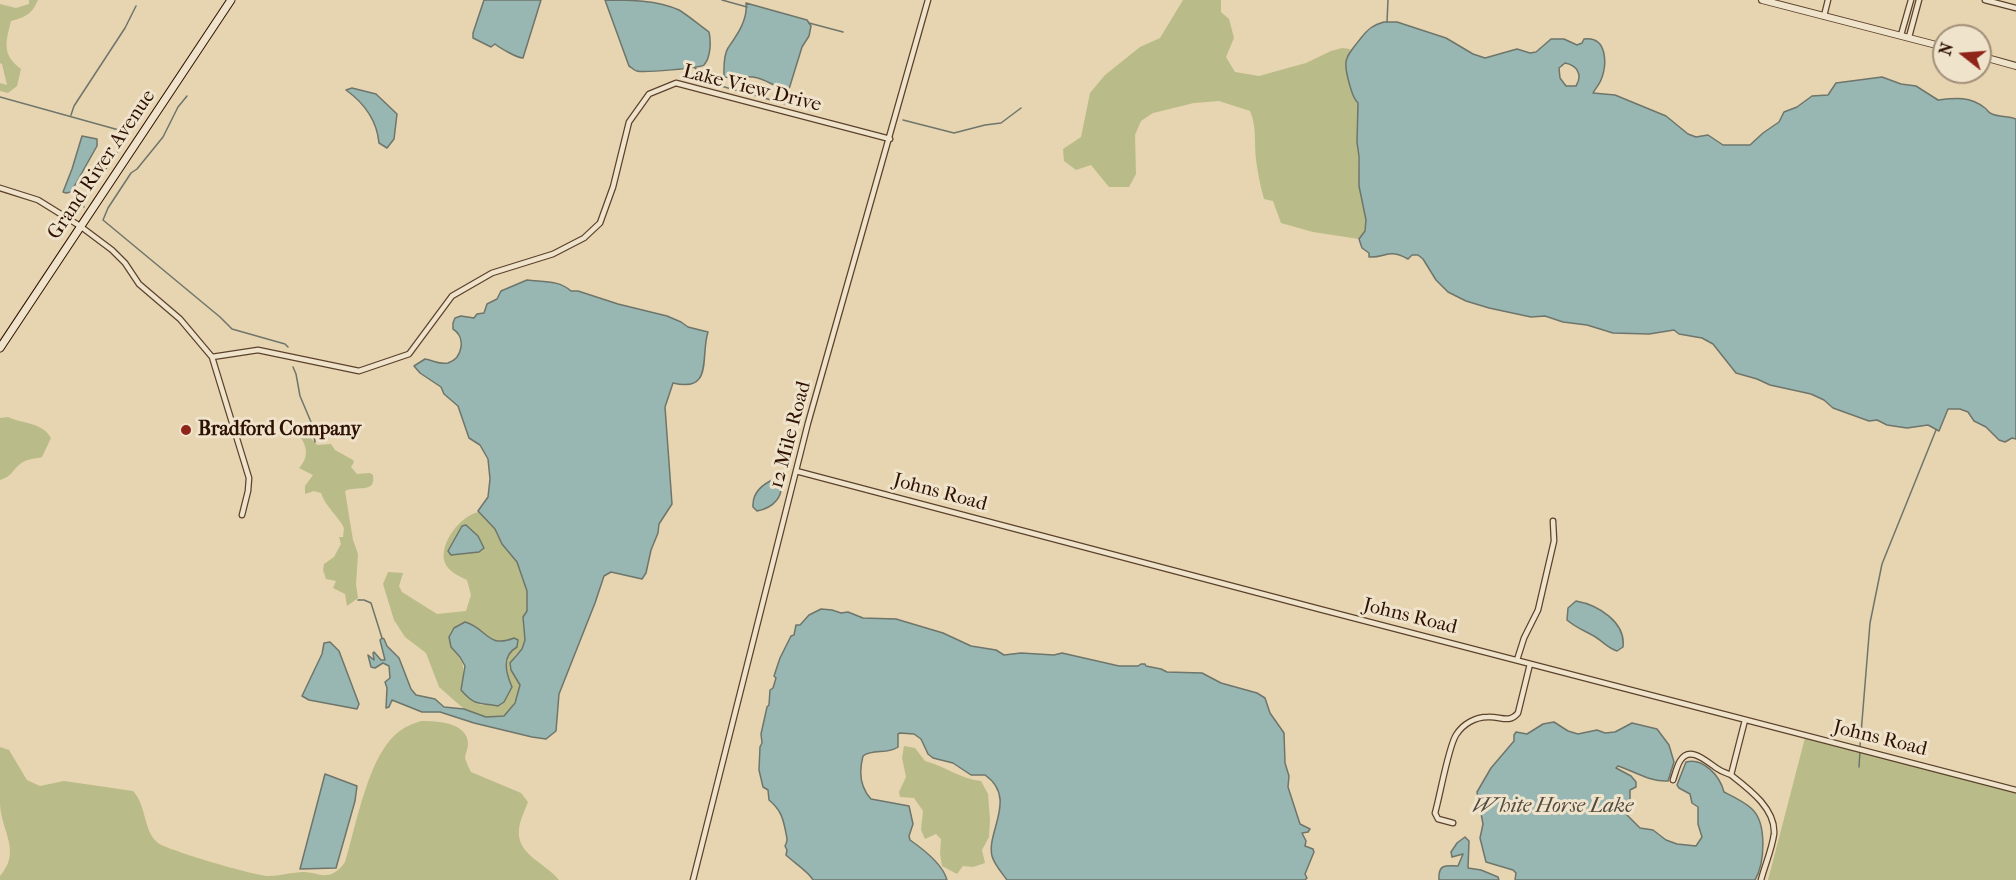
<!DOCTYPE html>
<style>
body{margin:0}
#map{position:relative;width:2016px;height:880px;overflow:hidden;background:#e7d4b0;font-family:"IM FELL French Canon",serif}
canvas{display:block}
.north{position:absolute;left:1932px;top:24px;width:60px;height:60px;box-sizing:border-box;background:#efe3cc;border:2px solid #a28f7a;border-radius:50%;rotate:287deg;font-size:16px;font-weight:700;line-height:24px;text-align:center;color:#2e1100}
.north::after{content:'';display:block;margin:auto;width:21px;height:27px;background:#8f2418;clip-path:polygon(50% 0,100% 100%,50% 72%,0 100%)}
</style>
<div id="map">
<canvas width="2016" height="880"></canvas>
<div class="north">N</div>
</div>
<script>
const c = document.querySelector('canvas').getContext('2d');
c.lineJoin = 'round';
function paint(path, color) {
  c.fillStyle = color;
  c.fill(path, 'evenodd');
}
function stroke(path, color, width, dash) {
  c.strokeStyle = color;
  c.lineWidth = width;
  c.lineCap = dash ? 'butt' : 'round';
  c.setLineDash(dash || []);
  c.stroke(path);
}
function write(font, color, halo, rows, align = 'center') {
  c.font = font + ' "IM FELL French Canon",serif';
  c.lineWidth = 6;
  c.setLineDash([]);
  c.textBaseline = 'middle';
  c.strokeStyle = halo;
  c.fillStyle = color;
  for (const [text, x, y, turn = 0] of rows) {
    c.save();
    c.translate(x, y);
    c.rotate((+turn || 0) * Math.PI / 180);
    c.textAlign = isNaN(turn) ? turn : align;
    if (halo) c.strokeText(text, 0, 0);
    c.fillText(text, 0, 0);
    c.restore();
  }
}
paint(new Path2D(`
 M 29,0 L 38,0 C 32,14 26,17 11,21 C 6,42 1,54 21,69 L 17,86 L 8,93 L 0,91 L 0,83 L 7,85 L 2,64 L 0,63 L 0,4 L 16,8 L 29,4 Z
 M 1183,0 L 1221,0 L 1221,12 L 1229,19 L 1234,38 L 1226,57 L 1235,72 L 1259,76 L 1306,63 L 1331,51 L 1342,48 L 1350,49 L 1346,70 L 1352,94 L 1358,103 L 1357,133 L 1359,186 L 1366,220 L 1365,231 L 1359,239 L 1313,232 L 1281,223 L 1273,201 L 1264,199 C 1260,186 1258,173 1256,160 C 1254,143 1257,127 1250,111 L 1219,101 L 1194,103 L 1153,113 L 1141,121 L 1135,135 L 1136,174 L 1129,187 L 1109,187 L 1091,165 L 1076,170 L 1064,161 L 1063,149 L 1081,137 L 1090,93 L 1105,75 L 1140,47 L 1160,38 Z
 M 8,417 C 23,424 42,422 51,438 L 42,457 C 34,459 25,459 19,465 C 11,472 12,476 0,480 L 0,418 Z
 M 296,423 L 301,427 L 317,445 L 331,444 L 335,450 L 353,460 L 354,462 L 351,467 L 357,474 L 370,473 L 373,475 C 376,494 358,485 345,491 L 353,540 L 358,554 L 356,584 L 358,598 L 347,606 L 345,594 L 333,588 L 336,581 L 326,579 L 323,570 L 324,564 L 334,557 L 341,544 L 339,537 L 343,537 L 344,528 C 338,516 325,506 321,493 L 314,491 L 305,494 L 305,486 L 313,475 L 299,468 C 312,454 305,442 294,428 Z
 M 479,512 L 495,529 L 502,544 L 517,562 L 527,591 L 527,611 L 523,617 L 525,640 L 522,649 L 515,655 L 513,662 L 516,677 L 520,685 L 518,695 L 509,712 L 504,716 L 484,717 L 464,709 L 439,687 L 426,653 L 405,637 L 394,620 L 383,584 L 388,572 L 403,573 L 399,586 L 402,592 L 437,614 L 466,611 L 471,595 L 467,580 C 459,576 449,572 445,563 C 438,544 461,515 479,512 ZM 465,622 C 487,628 487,649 514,638 C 508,660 503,666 512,687 C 488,704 484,715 461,690 C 464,669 467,664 451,647 L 454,628 Z
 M 421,721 C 436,721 468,722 468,744 C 468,749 465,754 465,758 C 466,762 469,768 471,772 L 521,793 L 528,802 C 525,810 520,820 519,829 C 516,855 546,863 559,880 L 0,880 L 0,876 C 22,851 1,831 0,804 C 0,785 0,766 0,747 L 9,750 L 27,780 L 40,786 L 64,781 L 133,791 C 147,806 143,831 158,843 C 167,850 255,876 268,876 C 280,876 292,872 304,872 C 312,872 320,876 327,875 C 335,874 341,868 345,862 C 356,826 368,758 396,734 C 404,727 412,724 421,721 Z
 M 1805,738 L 2016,793 L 2016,880 L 1768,880 Z
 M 904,746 L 915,748 L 925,761 C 945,766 960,779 981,781 L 988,794 L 990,820 L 989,837 L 982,850 L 985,863 L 973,867 L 963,866 L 957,874 L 942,866 L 940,854 L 941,839 L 936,834 L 925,839 L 921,830 L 923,811 L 914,798 L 900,797 L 899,792 L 906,777 L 902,758 Z`), '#b9bc88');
const water = new Path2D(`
 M 484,0 L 541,0 L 523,58 C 517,58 500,48 495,44 L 491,47 L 473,38 L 473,33 Z
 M 605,0 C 629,0 657,0 679,10 C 689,16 699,25 709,32 C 711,41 711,57 704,65 C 701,68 643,73 637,71 C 635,71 631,67 629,66 Z
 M 746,3 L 807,20 L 811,26 L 809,36 L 802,47 L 789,89 C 775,89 768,79 753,77 C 744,76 734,78 724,77 C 724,68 723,56 728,48 C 737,35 748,20 746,3 Z
 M 1384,22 L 1397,22 L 1446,38 L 1473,54 L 1485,58 L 1517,49 L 1530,53 L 1536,52 L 1551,39 L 1564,39 L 1577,45 L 1582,43 L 1584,39 C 1608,36 1607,65 1601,80 C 1599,85 1595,89 1593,93 L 1615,95 L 1666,116 L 1688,134 L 1696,137 L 1708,135 L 1723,145 L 1750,145 L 1763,133 L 1779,122 L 1784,112 L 1797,107 L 1812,96 L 1828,95 L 1836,83 L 1882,77 L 1901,84 L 1916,86 L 1938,100 C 1955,98 1970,96 1985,108 C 1989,111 1987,112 1992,114 C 1999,117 2008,116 2016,119 L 2016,439 L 2012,438 L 2005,442 L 1999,440 L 1986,427 L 1974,421 L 1968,412 L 1960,409 L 1948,409 L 1939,431 L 1928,425 L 1907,428 L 1887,425 L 1877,420 L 1869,421 L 1833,408 L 1824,400 L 1811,394 L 1770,385 L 1757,379 L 1736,373 L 1713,344 L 1702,338 L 1679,334 L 1674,330 L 1649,334 L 1613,333 L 1587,325 L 1563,322 L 1545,316 L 1531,317 L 1489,308 L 1466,301 L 1448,292 L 1436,280 L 1423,259 L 1418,255 L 1412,255 L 1408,259 C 1388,248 1386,258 1369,257 L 1369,253 L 1362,248 L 1359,239 L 1365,231 L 1366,220 L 1359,186 L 1359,157 L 1357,142 L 1358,103 C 1353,98 1352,93 1350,86 C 1342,59 1345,58 1361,38 C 1368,29 1373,25 1384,22 ZM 1565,63 C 1577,65 1583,75 1576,86 L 1566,86 L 1560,78 L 1559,68 Z
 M 352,88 L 376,94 L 397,114 L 394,139 L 387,148 L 379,143 C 377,121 364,103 346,90 Z
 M 82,136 L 97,139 L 97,146 L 71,192 L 66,193 L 63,192 L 72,169 Z
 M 527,280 C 543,282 559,280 571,291 L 578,291 L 618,304 L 667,316 L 681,322 L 688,327 L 708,332 C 700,356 714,393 673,383 L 665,407 L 672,504 L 659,524 L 658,533 L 651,550 L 646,573 L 642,579 L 611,572 L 604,576 L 595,603 L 559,694 L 556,731 L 546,739 L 532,737 L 474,723 L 440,712 L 422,712 L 392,700 L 389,707 L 386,708 L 387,688 L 385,682 L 390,678 L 389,666 L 383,663 L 375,668 L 371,667 L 368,655 L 374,660 L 373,653 L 374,652 L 381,660 L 385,660 L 380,640 L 382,638 L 384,639 L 387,646 L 399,658 L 411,689 L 416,695 L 435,699 L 444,707 L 464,709 L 486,717 L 504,716 L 515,703 L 520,685 L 511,670 L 510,663 L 522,649 L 525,640 L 523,617 L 527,611 L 527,591 L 517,562 L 502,544 L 495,529 L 478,511 L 488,497 L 490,479 L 488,459 L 480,445 L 469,438 L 458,406 L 444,394 L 441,387 L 420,373 L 414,366 L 425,359 C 433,360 439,365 448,363 C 463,358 466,337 453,329 L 453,323 L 455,318 L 461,316 L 474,318 L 477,314 L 484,313 L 487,304 L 497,299 L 501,291 Z
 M 776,478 L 779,479 C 786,496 773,508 757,511 L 753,507 C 752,492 763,484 776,478 Z
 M 466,525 L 478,536 L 484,548 L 479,552 L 451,555 L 448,551 L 462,526 Z
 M 1576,601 C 1598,605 1626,622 1623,647 L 1617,651 C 1607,648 1602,640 1592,635 C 1583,630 1575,627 1567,620 L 1568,608 Z
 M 821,609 L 832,610 L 841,613 L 848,612 L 863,618 L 896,619 L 943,633 L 971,646 L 996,650 L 1004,655 L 1021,653 L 1054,655 L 1062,653 L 1119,666 L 1138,666 L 1141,664 L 1145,664 L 1146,666 L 1161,669 L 1167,672 L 1202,673 L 1221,683 L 1257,693 L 1265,698 L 1270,713 L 1284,733 L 1285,763 L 1289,776 L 1288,787 L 1300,824 L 1310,829 L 1308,832 L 1302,833 L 1306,841 L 1305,846 L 1313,849 L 1314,852 L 1305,874 L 1307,878 L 1305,880 L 1007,880 C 1002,873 994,864 992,856 C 986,832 1018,798 985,775 L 971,775 L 953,763 L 933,758 L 928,754 L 921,739 L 914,734 L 900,733 L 898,734 L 898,747 C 887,755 873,748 863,756 C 859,771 860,787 871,799 L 909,806 L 913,824 L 909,836 L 910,840 C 923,849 943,865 947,880 L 813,880 C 809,872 793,862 786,855 L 787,850 L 785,846 C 788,840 787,839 786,833 C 783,818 781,810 769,800 L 768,790 L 763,787 L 759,770 L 760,747 L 762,743 L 761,734 L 767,707 L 769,705 L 770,690 L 773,688 L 776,678 L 774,676 L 780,658 L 791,636 L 794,635 L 796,625 L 800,625 L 809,615 Z
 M 465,622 C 487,628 487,649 514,638 L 518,640 L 517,647 C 501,656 506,673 512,687 L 504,702 L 498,706 C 478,702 476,707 461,690 L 465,666 L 460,657 L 451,647 L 449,637 L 454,628 Z
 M 330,642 L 339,651 L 359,704 L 357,709 L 309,700 L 302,696 L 322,654 L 324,643 Z
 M 1554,722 L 1568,731 L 1578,734 L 1597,730 L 1605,733 L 1615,732 L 1632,723 L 1657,729 L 1669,745 L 1674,762 L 1668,781 C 1650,782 1636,772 1618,766 L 1616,768 L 1631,776 L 1636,782 L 1636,787 L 1630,790 L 1630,802 L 1625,813 L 1640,828 L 1653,830 L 1666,840 L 1677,844 L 1696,846 L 1702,837 L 1698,824 L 1698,807 L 1692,803 L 1690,794 L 1679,788 L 1677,785 L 1686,762 C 1703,757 1720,776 1724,792 C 1732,796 1745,802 1752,809 C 1767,823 1765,863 1755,880 L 1515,880 L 1516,873 L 1513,870 L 1486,862 L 1480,838 L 1483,824 L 1477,792 L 1491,768 L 1514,741 L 1514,735 L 1516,732 L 1527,734 L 1543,724 Z
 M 325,774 L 357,786 L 355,801 L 336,868 L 300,869 Z
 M 1465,837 L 1469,841 L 1468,868 L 1481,870 L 1498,877 L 1499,880 L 1439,880 C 1438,865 1444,865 1458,866 L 1463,854 L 1452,857 L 1451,852 L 1457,843 Z`);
paint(water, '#98b7b2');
stroke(water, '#6e756b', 1.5);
stroke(new Path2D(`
 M 722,0 L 747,7
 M 1387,22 L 1388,0
 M 809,23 L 843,32
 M 694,67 L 710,83 L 793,106
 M 187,96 L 178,107 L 163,137 L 137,169 L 131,173 L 108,208 L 103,220 L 220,317 L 232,329 L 285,344 L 288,347
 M 0,97 L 126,132 L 124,142 L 82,204 L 84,207
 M 71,115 L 74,106 L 125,28 L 136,6
 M 903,120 L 954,133 L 985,125 L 1001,123 L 1021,108
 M 293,367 L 296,374 L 300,396 L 311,422 L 315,442
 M 358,600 L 364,600 L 371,603 L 382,638
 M 1860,746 L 1870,623 L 1882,564 L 1936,430
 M 1859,767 L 1860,751`), '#6e756b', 1.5);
const minor = new Path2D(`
 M 1985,0 L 2016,8
 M 1824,16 L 1828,0
 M 1901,35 L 1911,0
 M 1909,37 L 1919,0
 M 0,188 L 38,200 L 80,226 L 112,250 L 125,263 L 139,284 L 180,319 L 212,357 L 249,478 L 248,491 L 242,515
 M 212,357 L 258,350 L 359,371 L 409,354 L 452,296 L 492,273 L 553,254 L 584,238 L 600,223 L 613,187 L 629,122 L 649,94 L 676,83 L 890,139
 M 796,471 L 1323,610 L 2016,790
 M 1517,660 L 1524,638 L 1538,610 L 1554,541 L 1553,521
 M 1745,720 L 1731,775 C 1749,789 1776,809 1774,834 C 1772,849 1765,865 1761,880
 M 1673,780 C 1675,774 1677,766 1680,761 C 1690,744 1708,763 1718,769 C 1722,772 1727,773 1731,775
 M 1453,823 L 1438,819 L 1435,813 C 1440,796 1448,748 1456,735 C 1463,724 1475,717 1488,717 C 1500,716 1509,724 1518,713 L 1530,664
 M 693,880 L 808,423 L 928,0`);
const tertiary = new Path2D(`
 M 1762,0 L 1944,47
 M 1980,56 L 2016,66`);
const secondary = new Path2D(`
 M 0,348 L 231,0`);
stroke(minor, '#5c422c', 7);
stroke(tertiary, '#5c422c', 8);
stroke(secondary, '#2e1100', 9);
stroke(minor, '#efe3cc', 4.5);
stroke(tertiary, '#efe3cc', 6);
stroke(secondary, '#efe3cc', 7);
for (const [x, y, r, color] of [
 [186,430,6,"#8f2418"]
]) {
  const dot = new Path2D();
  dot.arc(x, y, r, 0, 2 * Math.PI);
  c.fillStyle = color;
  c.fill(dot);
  stroke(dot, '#efe3cc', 2);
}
write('20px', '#2e1100', '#efe3cc', [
 ["Lake View Drive",752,89,14],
 ["Grand River Avenue",102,165,-56],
 ["12 Mile Road",791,435,-75],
 ["Johns Road",940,493,15],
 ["Johns Road",1410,617,14],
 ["Johns Road",1880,739,14]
]);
write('bold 20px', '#2e1100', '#efe3cc', [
 ["Bradford Company",198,430]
], 'left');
write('italic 21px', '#534b3e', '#efe3cc', [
 ["White Horse Lake",1553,807]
]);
</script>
